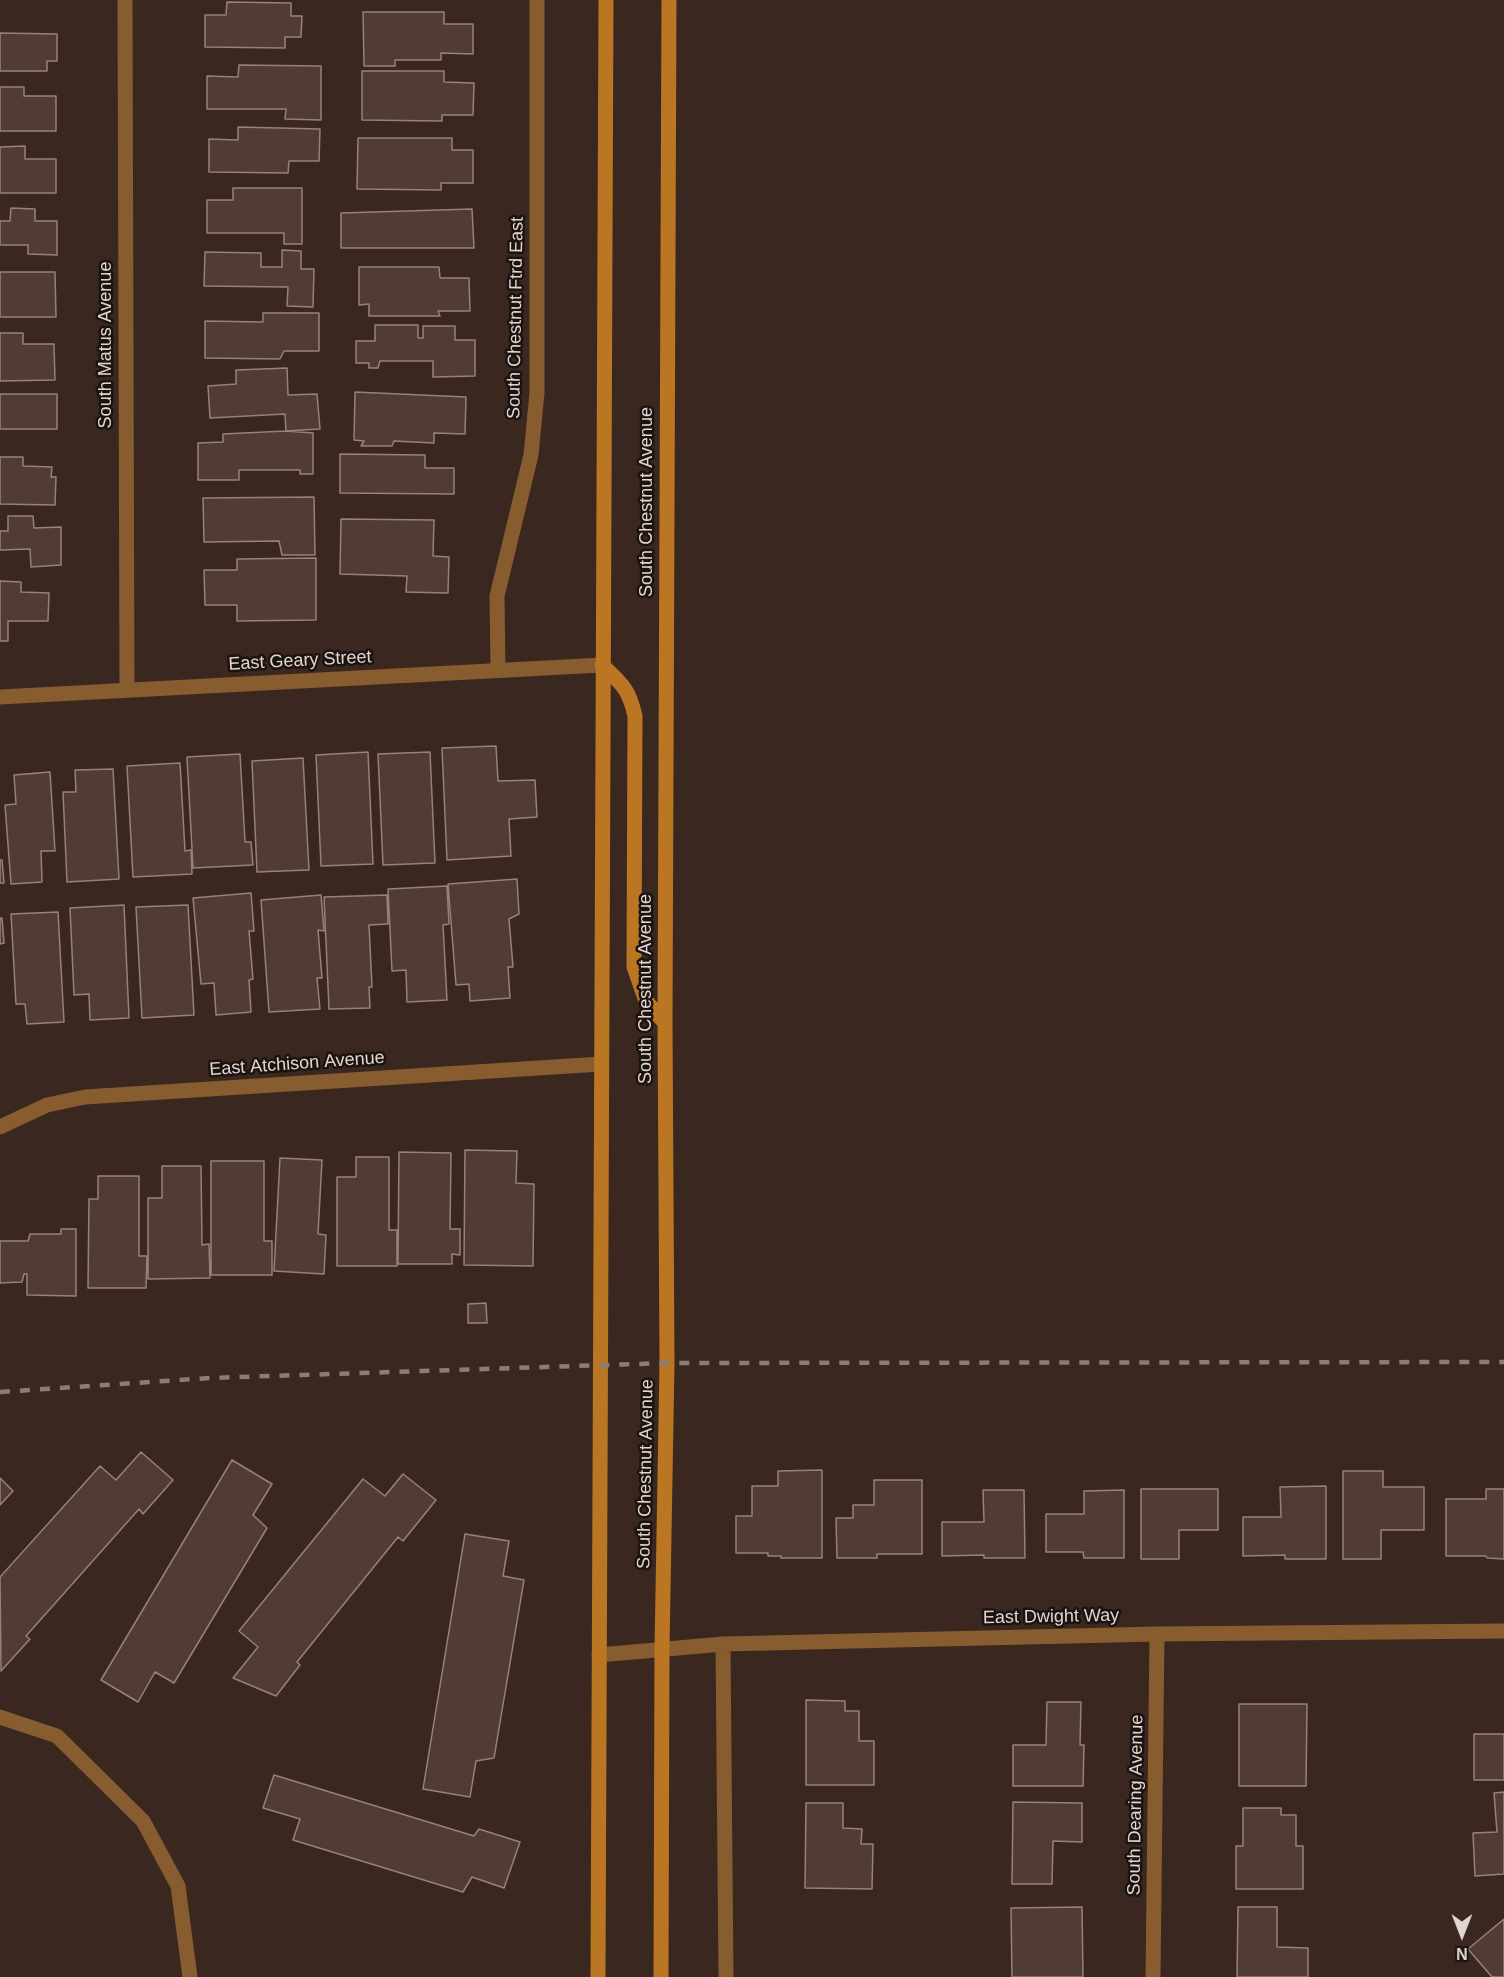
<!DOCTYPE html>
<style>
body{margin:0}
#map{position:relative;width:1504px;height:1977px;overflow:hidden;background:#3a2720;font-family:Arial,sans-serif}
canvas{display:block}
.north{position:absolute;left:1432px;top:1905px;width:60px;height:60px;-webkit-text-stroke:4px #1b130f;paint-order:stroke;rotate:180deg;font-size:16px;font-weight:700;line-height:24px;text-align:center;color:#e2d5d1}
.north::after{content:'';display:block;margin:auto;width:21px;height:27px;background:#e2d5d1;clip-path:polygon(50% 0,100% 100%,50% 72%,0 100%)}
</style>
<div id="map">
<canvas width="1504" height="1977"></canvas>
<div class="north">N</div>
</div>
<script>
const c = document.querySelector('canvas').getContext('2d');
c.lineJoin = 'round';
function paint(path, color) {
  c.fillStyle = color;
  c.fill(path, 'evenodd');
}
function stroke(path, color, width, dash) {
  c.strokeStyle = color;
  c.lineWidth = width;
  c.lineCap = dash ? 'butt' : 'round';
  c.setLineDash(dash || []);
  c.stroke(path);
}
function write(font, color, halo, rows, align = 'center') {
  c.font = font + ' Arial,sans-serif';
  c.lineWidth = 5;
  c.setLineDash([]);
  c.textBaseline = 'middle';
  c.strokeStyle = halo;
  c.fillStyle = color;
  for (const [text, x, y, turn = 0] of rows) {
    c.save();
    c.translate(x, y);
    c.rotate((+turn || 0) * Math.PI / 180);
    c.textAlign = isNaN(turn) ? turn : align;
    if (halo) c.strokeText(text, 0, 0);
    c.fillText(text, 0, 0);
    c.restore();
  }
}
const building = new Path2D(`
 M 227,2 L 291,3 L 291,16 L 302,16 L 301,37 L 285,37 L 285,48 L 205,47 L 205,15 L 226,15 Z
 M 363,12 L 444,12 L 444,24 L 473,24 L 473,54 L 441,53 L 441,60 L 395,60 L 395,66 L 364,66 Z
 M 0,33 L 57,34 L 57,61 L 47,61 L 47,71 L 0,71 Z
 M 239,65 L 321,66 L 321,120 L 285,119 L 286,109 L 207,109 L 207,76 L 238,77 Z
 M 362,71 L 444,71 L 444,82 L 474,83 L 473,115 L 442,115 L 442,121 L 362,120 Z
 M 0,87 L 24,87 L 24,96 L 56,96 L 56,131 L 0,131 Z
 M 238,127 L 320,129 L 319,161 L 289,161 L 288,173 L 209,172 L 209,139 L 238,140 Z
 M 358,138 L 452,138 L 452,150 L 473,150 L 473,183 L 441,183 L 441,190 L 357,189 Z
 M 25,146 L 25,159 L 56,159 L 56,193 L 0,193 L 0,147 Z
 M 233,188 L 302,188 L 302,244 L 284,244 L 284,233 L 207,233 L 207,200 L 233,200 Z
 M 11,208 L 35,209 L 35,221 L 57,221 L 57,255 L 28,254 L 28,245 L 0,245 L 0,221 L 10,221 Z
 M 472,209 L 474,248 L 341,248 L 341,213 Z
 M 282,250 L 301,251 L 301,269 L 314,269 L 313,307 L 287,306 L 288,287 L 204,286 L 205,252 L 261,253 L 261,267 L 282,267 Z
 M 359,267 L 439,267 L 440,278 L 469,278 L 470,311 L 438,311 L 440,316 L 369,316 L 369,304 L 359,305 Z
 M 0,272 L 55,272 L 56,317 L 0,317 Z
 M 263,313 L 319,313 L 319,351 L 284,351 L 280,359 L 205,358 L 205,321 L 263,322 Z
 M 375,325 L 418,325 L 418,338 L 423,338 L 423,326 L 455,326 L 455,340 L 475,340 L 475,376 L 433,377 L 433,361 L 380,361 L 378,368 L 369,368 L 369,363 L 356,363 L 356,341 L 375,341 Z
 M 0,333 L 23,333 L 23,344 L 54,344 L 55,380 L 0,381 Z
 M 287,368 L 288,395 L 317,394 L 320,429 L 286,431 L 285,414 L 210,418 L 208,386 L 236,384 L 236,370 Z
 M 355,392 L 466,397 L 465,434 L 434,433 L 434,443 L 394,441 L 392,446 L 361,446 L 364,441 L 354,440 Z
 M 0,394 L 57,394 L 57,429 L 0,429 Z
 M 286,431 L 313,433 L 313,474 L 300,474 L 300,470 L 239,470 L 239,480 L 198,480 L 198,443 L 223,442 L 223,434 Z
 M 340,454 L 425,455 L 425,468 L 454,468 L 454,494 L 340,493 Z
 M 0,457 L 23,457 L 23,466 L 52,467 L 51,477 L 56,477 L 55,505 L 0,504 Z
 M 314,497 L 315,555 L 282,555 L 279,541 L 204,542 L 203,498 Z
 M 8,516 L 33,516 L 34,528 L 61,527 L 61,565 L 31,567 L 30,549 L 0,550 L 0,531 L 8,531 Z
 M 341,519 L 434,520 L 433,556 L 449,557 L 448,593 L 406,592 L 407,576 L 340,574 Z
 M 316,558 L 316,620 L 237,621 L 237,605 L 205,605 L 204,570 L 237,570 L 237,559 Z
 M 0,581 L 21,582 L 21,592 L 49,593 L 48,621 L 8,621 L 8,641 L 0,641 Z
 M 496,746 L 498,781 L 535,780 L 537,817 L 509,819 L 511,856 L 447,860 L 442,748 Z
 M 368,752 L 373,864 L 321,866 L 316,755 Z
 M 430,752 L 435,863 L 383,865 L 378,754 Z
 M 240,754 L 245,842 L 251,842 L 253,865 L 193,868 L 187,757 Z
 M 303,758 L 309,870 L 257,872 L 252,761 Z
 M 180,763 L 185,851 L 191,850 L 192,874 L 133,877 L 127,766 Z
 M 113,769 L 119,879 L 67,882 L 63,792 L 76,792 L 75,770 Z
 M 50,772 L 55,851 L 41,851 L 42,882 L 11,884 L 5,805 L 16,804 L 14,775 Z
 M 0,860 L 2,860 L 4,883 L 0,883 Z
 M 517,879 L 519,914 L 509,919 L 513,967 L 508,967 L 510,998 L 470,1001 L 469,984 L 456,985 L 448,884 Z
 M 447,886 L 449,924 L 443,925 L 447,1000 L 407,1002 L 406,970 L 392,971 L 388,889 Z
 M 251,893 L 254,931 L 249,931 L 253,979 L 249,980 L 251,1012 L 216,1015 L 214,983 L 201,984 L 193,898 Z
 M 321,895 L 324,931 L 318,930 L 322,978 L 317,978 L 320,1009 L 269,1012 L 261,900 Z
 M 387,895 L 388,924 L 369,925 L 372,987 L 369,987 L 370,1008 L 329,1009 L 324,897 Z
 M 124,905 L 129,1018 L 90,1020 L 89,994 L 74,995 L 70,908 Z
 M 188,905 L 194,1015 L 142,1018 L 136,907 Z
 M 58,912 L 64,1022 L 27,1024 L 25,1004 L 16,1004 L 11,914 Z
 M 0,918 L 2,918 L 4,943 L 0,944 Z
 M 465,1150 L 517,1151 L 516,1183 L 534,1184 L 533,1266 L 464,1265 Z
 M 399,1152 L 451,1153 L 450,1229 L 460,1229 L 460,1255 L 452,1254 L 452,1264 L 398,1264 Z
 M 356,1157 L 389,1157 L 389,1230 L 397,1230 L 397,1266 L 337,1266 L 337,1177 L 356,1177 Z
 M 280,1158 L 322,1160 L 318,1234 L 326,1235 L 324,1274 L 274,1271 Z
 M 211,1161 L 264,1161 L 264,1241 L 272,1241 L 272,1275 L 211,1275 Z
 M 162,1166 L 201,1166 L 202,1245 L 209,1244 L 210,1278 L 148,1279 L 148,1198 L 162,1198 Z
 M 98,1176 L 139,1176 L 139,1256 L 147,1256 L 146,1288 L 88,1288 L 89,1199 L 98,1199 Z
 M 61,1229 L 76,1229 L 76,1296 L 27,1295 L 27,1274 L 24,1274 L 22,1282 L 0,1283 L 0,1241 L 28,1241 L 30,1234 L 61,1234 Z
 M 486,1303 L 487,1323 L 468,1323 L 468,1304 Z
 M 141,1452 L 173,1480 L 143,1514 L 139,1509 L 26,1636 L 30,1639 L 1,1671 L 0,1577 L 100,1466 L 116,1480 Z
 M 232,1460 L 272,1484 L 253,1515 L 267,1528 L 174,1683 L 155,1672 L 138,1702 L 101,1680 Z
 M 822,1470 L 822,1558 L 781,1558 L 781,1556 L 768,1556 L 768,1553 L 736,1553 L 736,1516 L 752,1516 L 752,1486 L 778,1486 L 778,1471 Z
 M 1343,1471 L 1383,1471 L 1383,1487 L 1424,1487 L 1424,1530 L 1381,1530 L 1381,1559 L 1343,1559 Z
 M 403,1474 L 436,1500 L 403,1541 L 398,1537 L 297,1662 L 300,1665 L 276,1696 L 233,1678 L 258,1647 L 239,1631 L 363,1479 L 385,1496 Z
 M 0,1478 L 13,1491 L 0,1505 Z
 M 874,1480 L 922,1480 L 922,1554 L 877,1554 L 877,1558 L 837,1558 L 836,1518 L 853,1518 L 853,1505 L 874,1505 Z
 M 1326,1486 L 1326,1559 L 1285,1559 L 1285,1555 L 1243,1556 L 1243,1517 L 1281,1517 L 1280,1487 Z
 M 1141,1489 L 1218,1489 L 1218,1530 L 1179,1530 L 1179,1559 L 1141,1559 Z
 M 1486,1489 L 1504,1489 L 1504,1559 L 1487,1558 L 1486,1556 L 1446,1556 L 1446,1499 L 1486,1499 Z
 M 983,1490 L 1024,1490 L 1025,1558 L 984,1558 L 984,1555 L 942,1556 L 942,1522 L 984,1522 Z
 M 1124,1490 L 1124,1558 L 1084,1558 L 1083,1552 L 1046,1552 L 1046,1514 L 1084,1514 L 1084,1491 Z
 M 465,1534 L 509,1541 L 503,1576 L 524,1580 L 494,1758 L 476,1761 L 470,1797 L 423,1789 Z
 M 806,1700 L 845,1701 L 845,1711 L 859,1711 L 859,1741 L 874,1741 L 874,1785 L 806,1785 Z
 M 1047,1702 L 1081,1702 L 1080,1745 L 1084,1745 L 1083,1786 L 1013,1786 L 1013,1745 L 1046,1745 Z
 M 1239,1704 L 1307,1704 L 1306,1786 L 1239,1786 Z
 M 1474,1734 L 1504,1734 L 1504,1780 L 1474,1780 Z
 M 274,1775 L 474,1836 L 479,1829 L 520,1842 L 504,1888 L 472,1877 L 463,1892 L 293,1840 L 300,1819 L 263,1808 Z
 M 1504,1792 L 1504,1874 L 1475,1876 L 1473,1833 L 1497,1832 L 1494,1793 Z
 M 1013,1802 L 1082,1803 L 1082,1842 L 1053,1841 L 1052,1884 L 1012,1884 Z
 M 806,1803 L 843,1803 L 843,1828 L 862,1829 L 861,1844 L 873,1844 L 872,1889 L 805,1888 Z
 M 1243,1808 L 1281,1808 L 1281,1815 L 1296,1815 L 1296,1846 L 1303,1846 L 1303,1889 L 1236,1889 L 1236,1846 L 1243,1846 Z
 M 1082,1907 L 1083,1977 L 1012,1977 L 1011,1908 Z
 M 1238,1907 L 1277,1907 L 1277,1947 L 1308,1948 L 1308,1977 L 1237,1977 Z
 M 1504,1919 L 1504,1977 L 1492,1977 L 1468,1949 Z`);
paint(building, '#503c34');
stroke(building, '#988179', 1.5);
stroke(new Path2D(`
 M 0,1717 L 57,1736 L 143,1821 L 178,1886 L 190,1977`), '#875c2f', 15);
stroke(new Path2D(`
 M 125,0 L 127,690
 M 498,669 L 497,596 L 531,455 L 537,393 L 537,0
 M 0,697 L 602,665
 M 0,1127 L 47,1105 L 85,1097 L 601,1064
 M 723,1644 L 726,1977
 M 599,1655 L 723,1644 L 1157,1634 L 1504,1631
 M 1153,1977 L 1157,1634`), '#875c2f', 15);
stroke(new Path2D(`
 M 602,665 C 622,684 629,689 635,716 L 634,967 L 646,1001 L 665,1023
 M 598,1977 L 606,0
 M 661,1977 L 662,1649 L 667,1363 L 665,1023 L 669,0`), '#ba7622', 15);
stroke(new Path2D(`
 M 0,1392 L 209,1378 L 667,1363 L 1504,1362`), '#8c7c76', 4.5, [10, 10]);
write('18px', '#e2d5d1', '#1b130f', [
 ["South Chestnut Ftrd East",516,318,-89],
 ["South Matus Avenue",106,345,-90],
 ["South Chestnut Avenue",647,502,-90],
 ["East Geary Street",300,661,-3],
 ["South Chestnut Avenue",646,989,-90],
 ["East Atchison Avenue",297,1064,-4],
 ["South Chestnut Avenue",646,1474,-89],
 ["East Dwight Way",1051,1617,-1],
 ["South Dearing Avenue",1136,1805,-89]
]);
</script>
